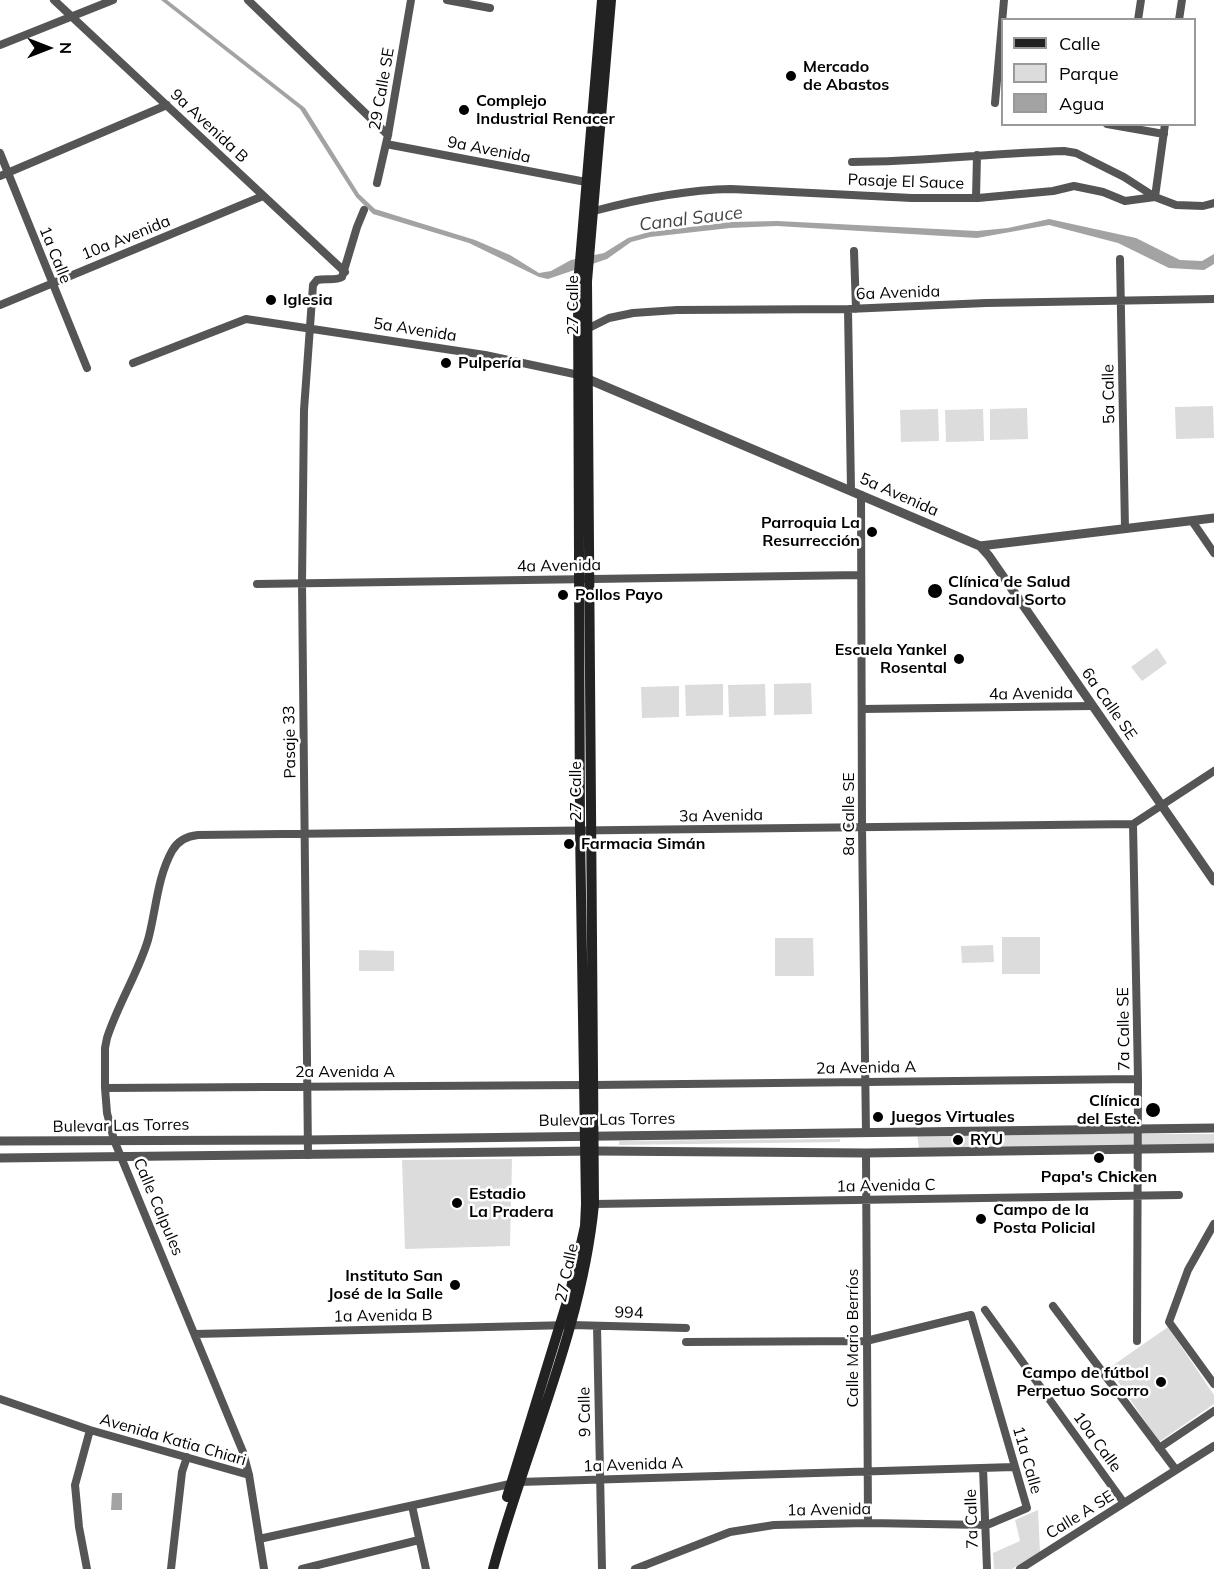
<!DOCTYPE html>
<meta charset="utf-8">
<style>
body{margin:0}
#map{position:relative;width:1214px;height:1569px;overflow:hidden;background:#fff;font-family:Mulish,sans-serif}
canvas{display:block}
.legend{position:absolute;left:1001px;top:18px;width:195px;height:108px;box-sizing:border-box;background:#fff;border:2px solid #999;margin:0;padding:8px 10px;list-style:none;font-size:18px;color:#000}
.legend li{display:flex;align-items:center;gap:12px;height:30px}
.legend b{width:30px;border:2px solid #999}
.north{position:absolute;left:18px;top:18px;width:60px;height:60px;-webkit-text-stroke:4px #fff;paint-order:stroke;rotate:90deg;font-size:16px;font-weight:700;line-height:24px;text-align:center;color:#000}
.north::after{content:'';display:block;margin:auto;width:21px;height:27px;background:#000;clip-path:polygon(50% 0,100% 100%,50% 72%,0 100%)}
</style>
<div id="map">
<canvas width="1214" height="1569"></canvas>
<ul class="legend">
<li><b style="height:8px;background:#222"></b>Calle</li>
<li><b style="height:16px;background:#dcdcdc"></b>Parque</li>
<li><b style="height:16px;background:#a3a3a3"></b>Agua</li>
</ul>
<div class="north">N</div>
</div>
<script>
const c = document.querySelector('canvas').getContext('2d');
c.lineJoin = 'round';
function paint(path, color) {
  c.fillStyle = color;
  c.fill(path, 'evenodd');
}
function stroke(path, color, width, dash) {
  c.strokeStyle = color;
  c.lineWidth = width;
  c.lineCap = dash ? 'butt' : 'round';
  c.setLineDash(dash || []);
  c.stroke(path);
}
function write(font, color, halo, rows, align = 'center') {
  c.font = font + ' Mulish,sans-serif';
  c.lineWidth = 5;
  c.setLineDash([]);
  c.textBaseline = 'middle';
  c.strokeStyle = halo;
  c.fillStyle = color;
  for (const [text, x, y, turn = 0] of rows) {
    c.save();
    c.translate(x, y);
    c.rotate((+turn || 0) * Math.PI / 180);
    c.textAlign = isNaN(turn) ? turn : align;
    if (halo) c.strokeText(text, 0, 0);
    c.fillText(text, 0, 0);
    c.restore();
  }
}
paint(new Path2D(`
 M 1213,406 L 1214,438 L 1176,439 L 1175,407 Z
 M 1027,408 L 1028,439 L 990,440 L 990,409 Z
 M 938,409 L 939,441 L 901,442 L 900,410 Z
 M 983,409 L 984,441 L 946,442 L 945,410 Z
 M 1157,648 L 1167,663 L 1142,681 L 1131,667 Z
 M 811,683 L 812,714 L 774,715 L 774,684 Z
 M 723,684 L 723,715 L 686,716 L 685,685 Z
 M 765,684 L 766,716 L 729,717 L 728,685 Z
 M 679,686 L 679,717 L 642,718 L 641,687 Z
 M 1002,937 L 1040,937 L 1040,974 L 1002,974 Z
 M 775,938 L 813,938 L 814,976 L 775,976 Z
 M 993,945 L 994,962 L 962,963 L 961,946 Z
 M 359,950 L 394,951 L 394,971 L 359,971 Z
 M 917,1134 L 1214,1134 L 1214,1144 L 919,1149 Z
 M 840,1139 L 840,1142 L 619,1145 L 619,1141 Z
 M 512,1159 L 510,1246 L 405,1249 L 402,1160 Z
 M 1168,1327 L 1214,1395 L 1214,1404 L 1159,1442 L 1109,1368 Z
 M 1038,1510 L 1040,1552 L 1012,1569 L 994,1569 L 993,1553 L 1020,1541 L 1015,1520 Z`), '#dcdcdc');
paint(new Path2D(`
 M 161,0 L 167,0 L 305,108 L 359,194 L 375,209 L 475,240 L 510,255 L 539,273 L 551,271 L 571,260 L 604,253 L 628,238 L 649,232 L 731,222 L 777,221 L 977,231 L 1008,228 L 1049,219 L 1136,238 L 1180,260 L 1202,261 L 1214,254 L 1214,264 L 1204,270 L 1169,268 L 1118,243 L 1049,225 L 977,238 L 777,226 L 730,228 L 650,237 L 631,242 L 607,259 L 548,279 L 539,277 L 469,243 L 373,214 L 356,197 L 300,109 Z
 M 112,1493 L 122,1493 L 122,1510 L 111,1510 Z`), '#a3a3a3');
stroke(new Path2D(`
 M 54,0 L 345,272
 M 248,0 L 388,135
 M 447,0 L 490,8
 M 1138,20 L 1141,0
 M 1179,20 L 1182,0
 M 0,45 L 113,0
 M 995,103 L 1004,0
 M 1107,124 L 1164,134
 M 386,144 L 586,182
 M 0,153 L 87,368
 M 852,162 C 923,162 993,153 1064,151 L 1076,153 L 1124,177 L 1155,197 L 1165,124
 M 0,176 L 167,105
 M 377,183 L 388,135 L 411,0
 M 976,198 L 977,155
 M 594,211 C 639,199 684,190 731,189 L 912,198 L 978,198 L 1053,191 L 1074,186 L 1103,192 L 1125,201 L 1155,197 L 1176,205 L 1203,206 L 1214,203
 M 854,251 L 856,309
 M 1120,259 L 1125,529
 M 0,305 L 263,196
 M 848,309 L 851,490
 M 587,329 L 609,318 L 633,313 L 677,310 L 848,309 L 986,303 L 1214,299
 M 133,363 L 246,319 L 485,355 L 579,375
 M 861,495 L 862,828 L 866,1133
 M 1192,521 L 1214,553
 M 257,584 L 861,575
 M 862,709 L 1092,706
 M 1133,824 L 1138,1079 L 1137,1341
 M 594,1085 L 1138,1079
 M 105,1088 L 584,1085
 M 866,1153 L 868,1523
 M 308,1155 L 302,583 L 304,410 L 313,285 L 317,280 C 325,278 336,281 342,277 L 357,227 L 364,210
 M 594,1204 L 1179,1195
 M 1214,1224 L 1188,1270 L 1169,1322 L 1214,1384
 M 1053,1306 L 1176,1470
 M 985,1310 L 1124,1503
 M 597,1326 L 602,1569
 M 195,1334 L 571,1325 L 686,1328
 M 0,1399 L 90,1430 L 249,1475
 M 1159,1448 L 1214,1411
 M 983,1468 L 987,1569
 M 412,1506 L 426,1569
 M 259,1539 L 519,1482 L 1014,1467
 M 87,1569 L 79,1527 L 75,1485 L 90,1430
 M 171,1569 L 182,1472 L 187,1457
 M 264,1569 L 249,1475 L 243,1452 L 114,1140 L 107,1113 L 105,1088 L 105,1048 L 107,1038 C 118,1004 138,973 148,940 C 156,911 157,878 172,851 C 178,840 187,836 198,835 L 1133,824 L 1214,771
 M 302,1569 L 419,1540
 M 635,1569 L 730,1532 L 774,1525 L 868,1523 L 987,1525 L 1027,1508 L 971,1315 L 866,1341 L 686,1342
 M 1020,1569 L 1214,1446`), '#555', 8);
stroke(new Path2D(`
 M 583,377 L 980,546 L 1214,518
 M 980,546 L 989,556 L 1214,881
 M 0,1141 L 308,1140 L 1214,1128
 M 0,1158 L 595,1151 L 866,1153 L 1214,1148`), '#555', 9);
stroke(new Path2D(`
 M 507,1497 L 570,1292 L 585,1226 L 586,1204 L 580,831 L 578,285 L 602,0
 M 493,1569 C 526,1447 582,1330 594,1204 L 587,281 L 611,0`), '#222', 10);
for (const [x, y, r, color] of [
 [791,76,6,"#000"],
 [464,110,6,"#000"],
 [271,300,6,"#000"],
 [446,363,6,"#000"],
 [872,532,6,"#000"],
 [935,591,8,"#000"],
 [563,595,6,"#000"],
 [959,659,6,"#000"],
 [569,844,6,"#000"],
 [1153,1110,8,"#000"],
 [878,1117,6,"#000"],
 [958,1140,6,"#000"],
 [1099,1158,6,"#000"],
 [457,1203,6,"#000"],
 [981,1219,6,"#000"],
 [455,1285,6,"#000"],
 [1161,1382,6,"#000"]
]) {
  const dot = new Path2D();
  dot.arc(x, y, r, 0, 2 * Math.PI);
  c.fillStyle = color;
  c.fill(dot);
  stroke(dot, '#fff', 2);
}
write('bold 16px', '#000', '#fff', [
 ["Mercado",803,67],
 ["de Abastos",803,85],
 ["Complejo",476,101],
 ["Industrial Renacer",476,119],
 ["Iglesia",283,300],
 ["Pulpería",458,363],
 ["Parroquia La",860,523,"right"],
 ["Resurrección",860,541,"right"],
 ["Clínica de Salud",948,582],
 ["Sandoval Sorto",948,600],
 ["Pollos Payo",575,595],
 ["Escuela Yankel",947,650,"right"],
 ["Rosental",947,668,"right"],
 ["Farmacia Simán",581,844],
 ["Clínica",1140,1101,"right"],
 ["del Este.",1140,1119,"right"],
 ["Juegos Virtuales",890,1117],
 ["RYU",970,1140],
 ["Papa's Chicken",1099,1177,"center"],
 ["Estadio",469,1194],
 ["La Pradera",469,1212],
 ["Campo de la",993,1210],
 ["Posta Policial",993,1228],
 ["Instituto San",443,1276,"right"],
 ["José de la Salle",443,1294,"right"],
 ["Campo de fútbol",1149,1373,"right"],
 ["Perpetuo Socorro",1149,1391,"right"]
], 'left');
write('16px', '#000', '#fff', [
 ["29 Calle SE",382,89,-80],
 ["9a Avenida B",209,126,43],
 ["9a Avenida",489,150,11],
 ["Pasaje El Sauce",906,182,2],
 ["10a Avenida",126,238,-22],
 ["1a Calle",55,255,68],
 ["6a Avenida",898,293,-2],
 ["27 Calle",573,305,-90],
 ["5a Avenida",415,330,9],
 ["5a Calle",1109,394,-91],
 ["5a Avenida",899,495,24],
 ["4a Avenida",559,566,-1],
 ["4a Avenida",1031,694,-1],
 ["6a Calle SE",1109,704,55],
 ["Pasaje 33",290,742,-91],
 ["27 Calle",576,791,-90],
 ["8a Calle SE",849,814,-90],
 ["3a Avenida",721,816,-1],
 ["7a Calle SE",1124,1029,-91],
 ["2a Avenida A",866,1068,-1],
 ["2a Avenida A",345,1072],
 ["Bulevar Las Torres",607,1120,-1],
 ["Bulevar Las Torres",121,1126,-1],
 ["1a Avenida C",886,1186,-1],
 ["Calle Calpules",158,1207,67],
 ["27 Calle",567,1273,-78],
 ["994",629,1313,1],
 ["1a Avenida B",383,1316,-1],
 ["Calle Mario Berríos",853,1338,-90],
 ["9 Calle",585,1412,-91],
 ["Avenida Katia Chiari",173,1440,16],
 ["10a Calle",1097,1442,54],
 ["11a Calle",1027,1460,74],
 ["1a Avenida A",633,1465,-2],
 ["1a Avenida",829,1510,-1],
 ["Calle A SE",1080,1515,-32],
 ["7a Calle",972,1519,-92]
]);
write('italic 18px', '#444', '#fff', [
 ["Canal Sauce",691,219,-7]
]);
</script>
